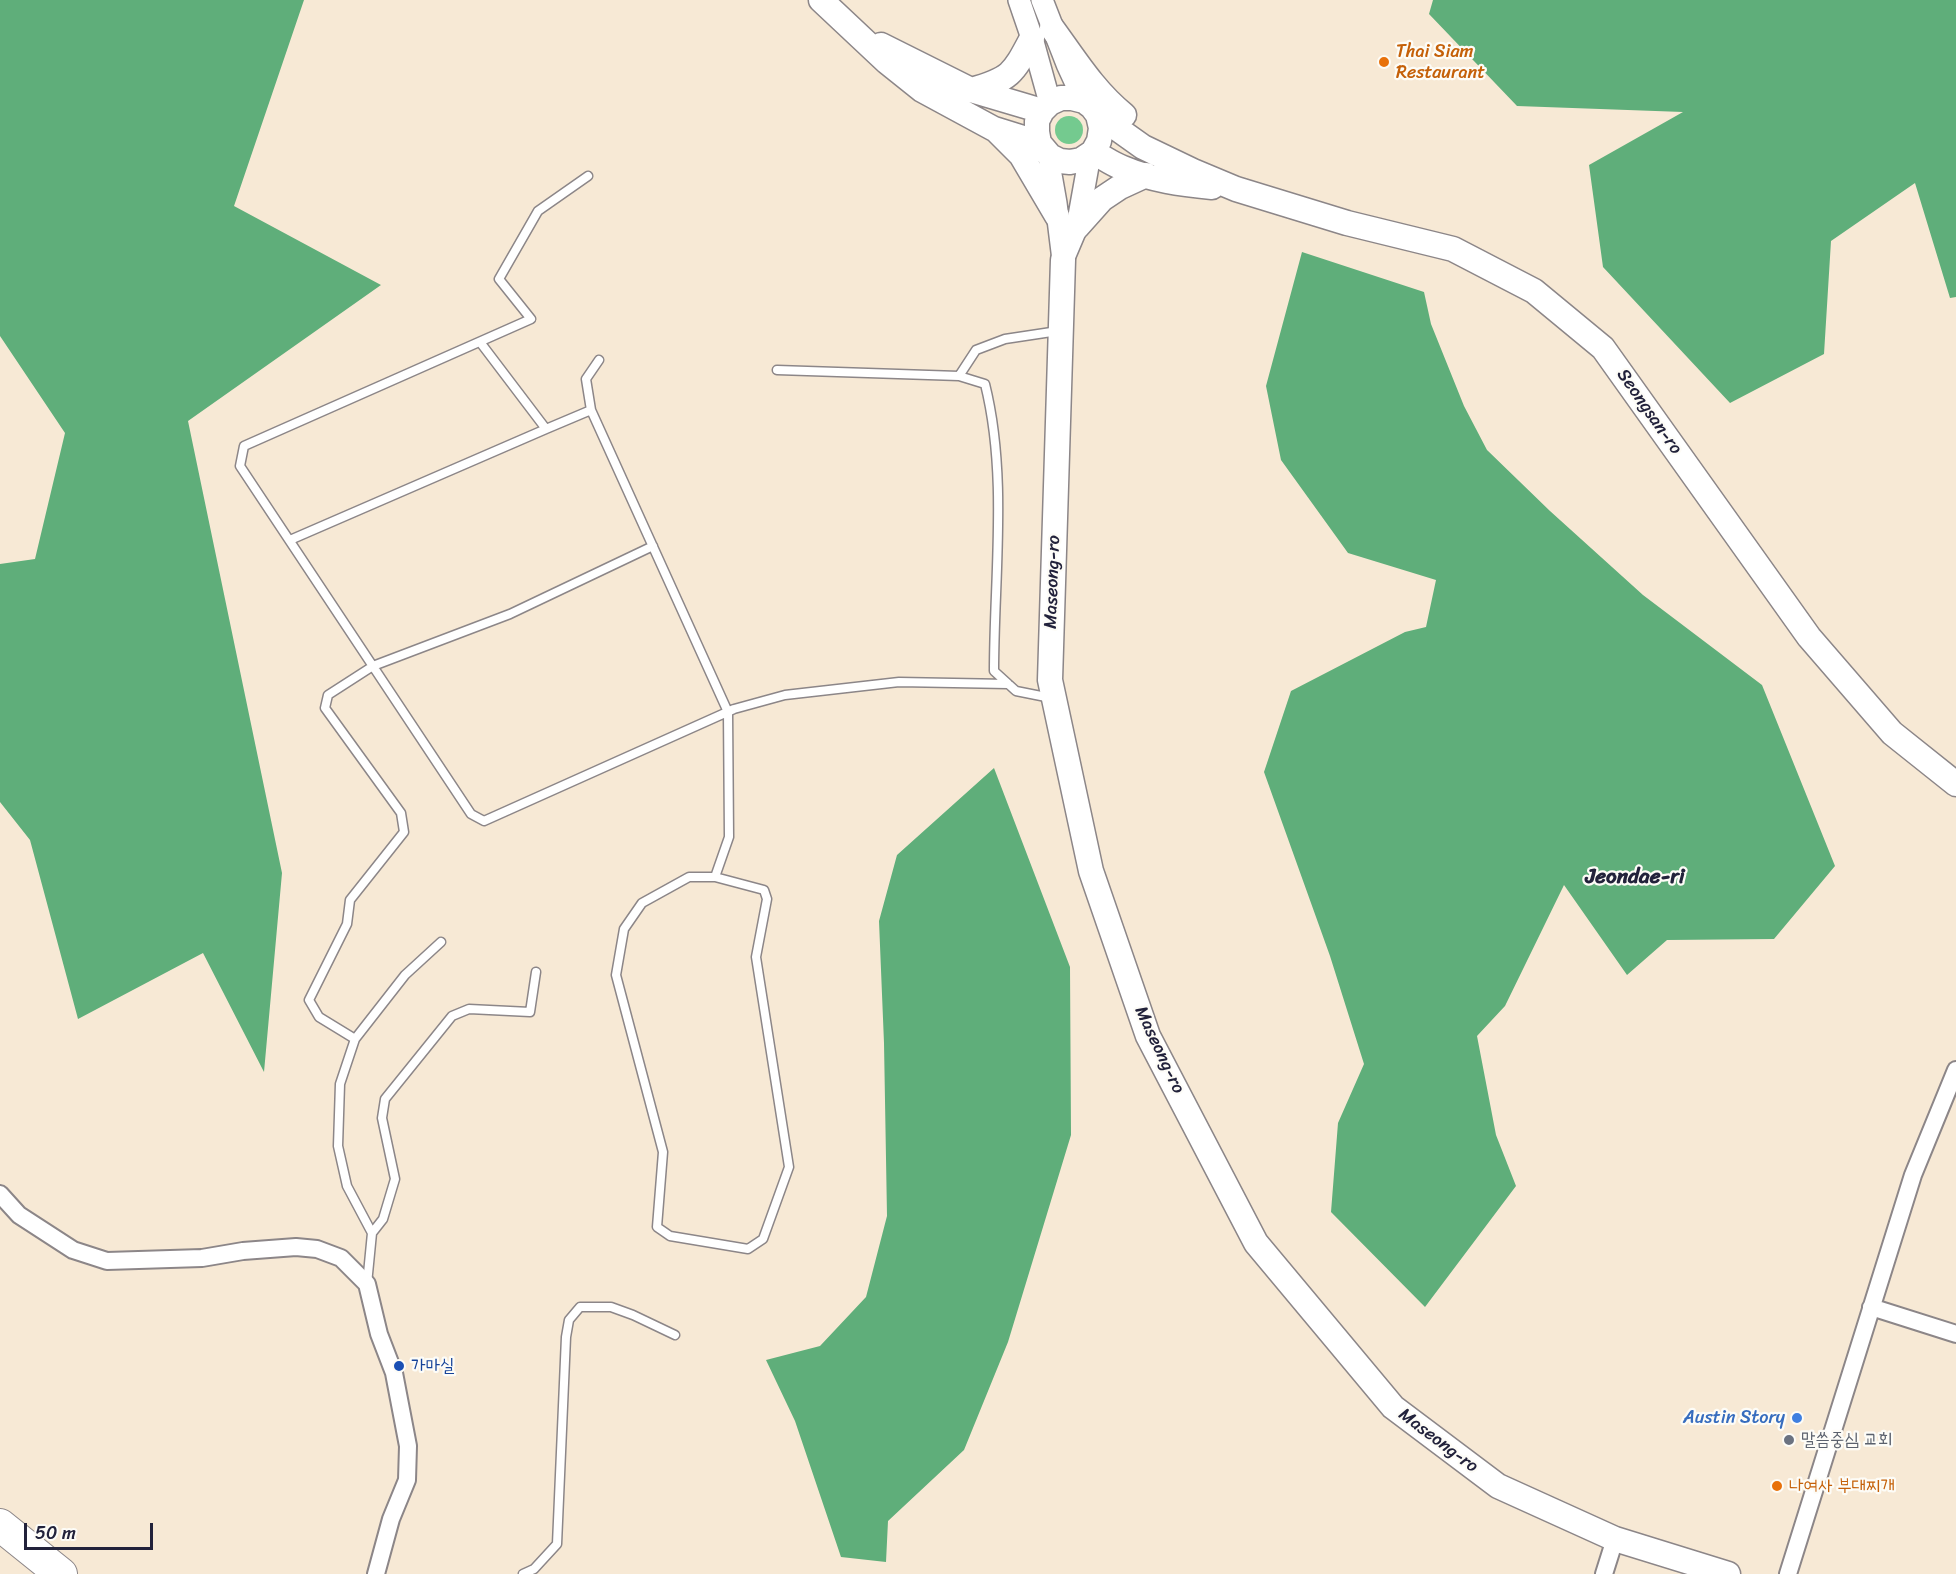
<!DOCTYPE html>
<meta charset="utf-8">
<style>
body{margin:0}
#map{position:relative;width:1956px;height:1574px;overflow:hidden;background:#f7e9d5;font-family:Sriracha,sans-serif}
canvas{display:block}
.scale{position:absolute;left:24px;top:1523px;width:129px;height:27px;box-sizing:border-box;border:3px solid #22223b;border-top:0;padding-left:8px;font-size:18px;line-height:21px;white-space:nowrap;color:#22223b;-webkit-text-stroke:4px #fdfcf7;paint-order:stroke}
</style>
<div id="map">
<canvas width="1956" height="1574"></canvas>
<div class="scale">50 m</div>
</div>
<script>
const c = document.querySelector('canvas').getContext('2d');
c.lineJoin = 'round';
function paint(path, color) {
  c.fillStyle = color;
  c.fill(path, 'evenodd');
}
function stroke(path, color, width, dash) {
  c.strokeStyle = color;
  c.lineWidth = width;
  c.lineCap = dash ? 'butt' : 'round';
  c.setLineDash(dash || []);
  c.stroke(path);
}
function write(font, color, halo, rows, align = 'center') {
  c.font = font + ' Sriracha,"Poor Story",sans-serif';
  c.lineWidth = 4.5;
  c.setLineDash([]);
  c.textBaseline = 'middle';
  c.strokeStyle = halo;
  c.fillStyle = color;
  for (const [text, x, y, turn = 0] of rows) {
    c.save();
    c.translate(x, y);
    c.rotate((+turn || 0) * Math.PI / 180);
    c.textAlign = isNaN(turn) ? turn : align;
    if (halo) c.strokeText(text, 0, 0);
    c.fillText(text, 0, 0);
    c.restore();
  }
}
paint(new Path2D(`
 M1055 130a14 14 0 1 1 28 0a14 14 0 1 1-28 0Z`), '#74ca8f');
paint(new Path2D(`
 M 0,0 L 304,0 L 234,206 L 381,285 L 188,421 L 282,873 L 264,1072 L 203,953 L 78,1019 L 30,840 L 0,802 L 0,564 L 35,559 L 65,433 L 0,336 Z
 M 1433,0 L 1956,0 L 1956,297 L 1950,298 L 1915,183 L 1831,241 L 1824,354 L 1730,403 L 1603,267 L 1589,165 L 1683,112 L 1517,106 L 1429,14 Z
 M 1302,252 L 1424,292 L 1431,324 L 1464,406 L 1487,450 L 1550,511 L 1643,595 L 1762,685 L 1835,866 L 1774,939 L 1667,940 L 1627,975 L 1564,885 L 1505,1006 L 1477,1036 L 1496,1135 L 1516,1186 L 1425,1307 L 1331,1212 L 1338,1123 L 1364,1064 L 1330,956 L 1264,772 L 1291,691 L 1405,632 L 1426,627 L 1436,580 L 1348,553 L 1281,460 L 1266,386 Z
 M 994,768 L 1070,967 L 1071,1135 L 1008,1342 L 964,1450 L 888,1521 L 886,1562 L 841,1557 L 795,1421 L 766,1360 L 820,1346 L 866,1297 L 887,1216 L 884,1043 L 879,921 L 897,855 Z`), '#5fae7a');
const service = new Path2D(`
 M 588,176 L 538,211 L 499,279 L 531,319 L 244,446 L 240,466 L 471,814 L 484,821 L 734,709 L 785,695 L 899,682 L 1008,684
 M 480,342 L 546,429 L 591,410 L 728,712 L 729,837 L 715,877 L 689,877 L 642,903 L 624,929 L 616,975 L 663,1152 L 657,1227 L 670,1236 L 748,1249 L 763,1239 L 789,1167 L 756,957 L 767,899 L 764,890 L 715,877
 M 777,370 L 959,376 L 976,350 L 1005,339 L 1058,331
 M 959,376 L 985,384 C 1008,476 994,577 994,671 L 1016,691 L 1051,698
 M 591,410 L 586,379 L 599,360
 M 290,540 L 546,429
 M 355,1039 L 405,975 L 441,942
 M 372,1233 L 383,1219 L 395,1179 L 382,1118 L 385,1099 L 452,1016 L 469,1009 L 530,1012 L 536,972
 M 367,1284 L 372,1233 L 347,1186 L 338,1146 L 340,1084 L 355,1039 L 319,1017 L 309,1000 L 347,924 L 350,900 L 404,832 L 401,813 L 325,708 L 328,695 L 373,666 L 510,614 L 653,546
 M 523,1574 L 534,1569 L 557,1544 L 566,1337 L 569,1320 L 580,1307 L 611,1307 L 633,1315 L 675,1335`);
const minor = new Path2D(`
 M 0,1194 L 19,1215 L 73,1250 L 107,1261 L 202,1258 L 243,1251 L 296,1247 L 317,1249 L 341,1258 L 367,1284 L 379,1334 L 394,1373 L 408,1446 L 407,1480 L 391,1519 L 376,1574
 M 1871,1307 L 1956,1334
 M 1604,1574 L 1615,1539
 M 1788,1574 L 1913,1175 L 1956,1070`);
const tertiary = new Path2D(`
 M 1019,0 L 1032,38 L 1050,103
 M 1042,0 L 1067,64 L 1084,101
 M 1050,156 L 1050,169 L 1056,203 L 1063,260
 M 1063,260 L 1077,227 L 1090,155`);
const secondary = new Path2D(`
 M 821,0 L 887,62 L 922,90 L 994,129 L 1039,143
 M 1052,28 C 1074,58 1094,91 1124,115
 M 881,45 L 971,90 L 1042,111
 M 971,90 C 1011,79 1013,74 1032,38
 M 1098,115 L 1101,128 L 1099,141 L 1093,152 L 1081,160 L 1070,162 L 1060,161 L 1050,156 L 1039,143 L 1037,132 L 1037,121 L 1042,111 L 1050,103 L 1061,98 L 1072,98 L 1084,101 L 1092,107 L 1098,115 L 1143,147 L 1193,171 L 1236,189 L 1347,223 L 1453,249 L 1534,291 L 1603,348 L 1809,637 L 1892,733 L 1956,784
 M 998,132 L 1021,155 L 1057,216
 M 1093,152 C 1103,157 1112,164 1123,168 C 1151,180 1182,184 1212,187
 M 1077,227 L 1102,199 L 1120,187 L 1146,175
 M 1063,260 L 1050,680 L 1091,871 L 1148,1036 L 1256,1243 L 1393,1407 L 1498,1486 L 1615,1539 L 1728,1574`);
const motorway = new Path2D(`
 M 0,1525 L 61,1574`);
stroke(service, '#8c8688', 11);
stroke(minor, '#8c8688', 20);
stroke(tertiary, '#8c8688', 24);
stroke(secondary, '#8c8688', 27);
stroke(motorway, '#8c8688', 34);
stroke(service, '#fff', 8);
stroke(minor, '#fff', 16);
stroke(tertiary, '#fff', 21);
stroke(secondary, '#fff', 24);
stroke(motorway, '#fff', 32);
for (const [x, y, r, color] of [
 [1384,62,6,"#e8710a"],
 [399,1366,6,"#1a4fb4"],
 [1797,1418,6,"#3f7fe0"],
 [1789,1440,6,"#6b7280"],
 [1777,1486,6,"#e8710a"]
]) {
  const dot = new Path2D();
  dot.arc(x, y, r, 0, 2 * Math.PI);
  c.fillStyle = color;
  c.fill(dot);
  stroke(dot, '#fdfcf7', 2);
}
write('18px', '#c56008', '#fdfcf7', [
 ["Thai Siam",1396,52],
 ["Restaurant",1396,73],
 ["나여사 부대찌개",1789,1486]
], 'left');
write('18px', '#22223b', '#fdfcf7', [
 ["Seongsan-ro",1649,412,55],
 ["Maseong-ro",1053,582,-88],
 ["Maseong-ro",1159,1050,65],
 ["Maseong-ro",1438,1441,37]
]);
write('18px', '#164399', '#fdfcf7', [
 ["가마실",411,1366]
], 'left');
write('18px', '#366cbe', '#fdfcf7', [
 ["Austin Story",1785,1418]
], 'right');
write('18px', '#5b616d', '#fdfcf7', [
 ["말씀중심 교회",1801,1440]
], 'left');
write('bold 21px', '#22223b', '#fdfcf7', [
 ["Jeondae-ri",1635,878]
]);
</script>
